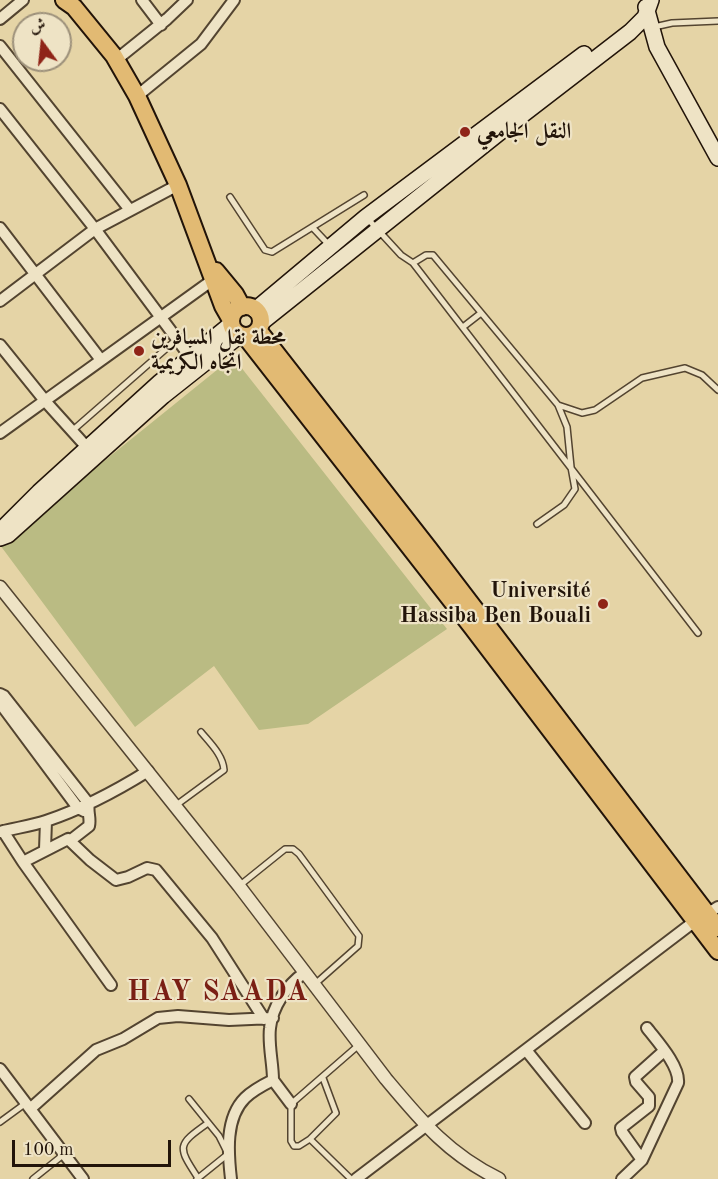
<!DOCTYPE html>
<meta charset="utf-8">
<style>
body{margin:0}
#map{position:relative;width:718px;height:1179px;overflow:hidden;background:#e5d4a6;font-family:"Old Standard TT",Amiri,serif}
canvas{display:block}
.north{position:absolute;left:12px;top:12px;width:60px;height:60px;box-sizing:border-box;background:#eee3c5;border:2px solid #9c907a;border-radius:50%;rotate:345deg;font-size:16px;font-weight:700;line-height:24px;text-align:center;color:#221409}
.north::after{content:'';display:block;margin:auto;width:21px;height:27px;background:#8f2418;clip-path:polygon(50% 0,100% 100%,50% 72%,0 100%)}
.scale{position:absolute;left:12px;top:1140px;width:159px;height:27px;box-sizing:border-box;border:3px solid #221409;border-top:0;padding-left:8px;font-size:18px;line-height:21px;white-space:nowrap;color:#221409;-webkit-text-stroke:4px #eee3c5;paint-order:stroke}
</style>
<div id="map">
<canvas width="718" height="1179"></canvas>
<div class="north">ش</div>
<div class="scale">100 m</div>
</div>
<script>
const c = document.querySelector('canvas').getContext('2d');
c.lineJoin = 'round';
function paint(path, color) {
  c.fillStyle = color;
  c.fill(path, 'evenodd');
}
function stroke(path, color, width, dash) {
  c.strokeStyle = color;
  c.lineWidth = width;
  c.lineCap = dash ? 'butt' : 'round';
  c.setLineDash(dash || []);
  c.stroke(path);
}
function write(font, color, halo, rows, align = 'center') {
  c.font = font + ' "Old Standard TT",Amiri,serif';
  c.lineWidth = 4.5;
  c.setLineDash([]);
  c.textBaseline = 'middle';
  c.strokeStyle = halo;
  c.fillStyle = color;
  for (const [text, x, y, turn = 0] of rows) {
    c.save();
    c.translate(x, y);
    c.rotate((+turn || 0) * Math.PI / 180);
    c.textAlign = isNaN(turn) ? turn : align;
    if (halo) c.strokeText(text, 0, 0);
    c.fillText(text, 0, 0);
    c.restore();
  }
}
paint(new Path2D(`
 M 233,357 L 447,629 L 308,724 L 259,730 L 214,666 L 135,727 L 0,545 Z`), '#babb83');
const service = new Path2D(`
 M 654,27 L 672,23 L 718,21
 M 230,197 L 265,250 L 272,252 L 364,195
 M 367,218 L 401,255 L 413,263
 M 313,228 L 330,246
 M 463,327 L 481,313
 M 72,431 L 176,340
 M 537,524 L 564,505 L 575,489 L 571,467 L 567,427 L 558,405
 M 698,633 L 413,263 L 426,255 L 433,255 L 558,405 L 582,413 L 595,410 L 642,378 L 685,368 L 702,375 L 718,390
 M 175,806 L 224,770 C 223,755 210,743 201,732
 M 239,886 L 285,849 L 293,849 L 299,854 L 359,936 L 358,946 L 315,984
 M 189,1099 L 219,1136 L 228,1154 L 197,1179
 M 0,1122 L 26,1103
 M 310,1139 L 336,1113 L 323,1078
 M 198,1178 C 177,1146 177,1145 208,1123
 M 33,1179 L 63,1155
 M 351,1179 L 310,1139 L 299,1146 L 294,1146 L 291,1141 L 291,1104 L 360,1044`);
const minor = new Path2D(`
 M 142,0 L 161,25
 M 0,19 L 23,0
 M 0,46 L 130,210
 M 116,60 L 167,19 L 187,0
 M 137,96 L 201,44 L 234,0
 M 0,109 L 95,229 L 194,362
 M 0,228 L 101,360
 M 0,301 L 95,229 L 178,185
 M 0,345 L 46,402 L 92,453
 M 0,433 L 214,279
 M 0,694 L 4,696 L 89,804 C 87,812 91,818 89,826 L 71,840
 M 0,703 L 78,808 L 84,811
 M 3,831 L 23,862 L 68,839 L 90,860 L 116,880 L 128,877 L 147,868 L 156,870 L 212,938 L 264,1019
 M 0,832 C 15,828 31,826 46,821 C 82,809 116,791 148,771
 M 45,849 L 46,821
 M 23,862 L 111,985
 M 526,1050 L 585,1123
 M 0,1069 L 83,1179
 M 273,1080 L 291,1104
 M 30,1109 L 96,1050 L 123,1039 L 158,1018 L 178,1016 L 229,1020 L 273,1018
 M 642,1160 L 622,1132 L 621,1128 L 649,1106 L 649,1097 L 636,1082 L 635,1077 L 664,1051
 M 231,1179 C 228,1153 225,1118 245,1098 C 253,1090 263,1085 273,1080 C 273,1063 268,1045 270,1028 C 272,1007 287,985 304,973
 M 356,1179 L 695,921 L 718,907
 M 622,1179 L 642,1160 L 678,1083 C 680,1066 657,1041 647,1028`);
const tertiary = new Path2D(`
 M 0,587 L 239,886 L 386,1079 C 422,1122 448,1154 499,1179`);
const secondary = new Path2D(`
 M 646,7 L 657,47 L 718,158
 M 255,310 L 366,217 L 584,54
 M 261,323 L 499,133 L 630,32 L 645,17 L 651,0
 M 1,530 L 39,492 L 160,382 L 231,324
 M 0,538 L 8,535 L 163,396 L 240,335`);
const primary = new Path2D(`
 M 64,0 L 74,7 L 114,56 L 137,96 L 178,185 L 223,306 L 231,320
 M 216,271 L 235,294 L 242,307
 M231 321a15 15 0 1 1 30 0a15 15 0 1 1-30 0Z
 M 258,330 L 429,549 L 718,928
 M 245,336 L 472,627 L 718,951`);
stroke(service, '#534430', 8);
stroke(minor, '#534430', 14);
stroke(tertiary, '#534430', 15);
stroke(secondary, '#221409', 18);
stroke(primary, '#221409', 20);
stroke(service, '#eee3c5', 5);
stroke(minor, '#eee3c5', 10);
stroke(tertiary, '#eee3c5', 12);
stroke(secondary, '#eee3c5', 15);
stroke(primary, '#e2ba73', 16);
for (const [x, y, r, color] of [
 [465,132,6,"#8f2418"],
 [139,351,6,"#8f2418"],
 [603,604,6,"#8f2418"]
]) {
  const dot = new Path2D();
  dot.arc(x, y, r, 0, 2 * Math.PI);
  c.fillStyle = color;
  c.fill(dot);
  stroke(dot, '#eee3c5', 2);
}
write('bold 22px', '#221409', '#eee3c5', [
 ["النقل الجامعي",477,132],
 ["محطة نقل المسافرين",151,338],
 ["اتجاه الكريمية",151,363],
 ["Université",591,591,"right"],
 ["Hassiba Ben Bouali",591,616,"right"]
], 'left');
c.letterSpacing = '1.5px';
write('bold 28px', '#7a1f14', '#eee3c5', [
 ["HAY SAADA",218,993]
]);
c.letterSpacing = '0px';
</script>
